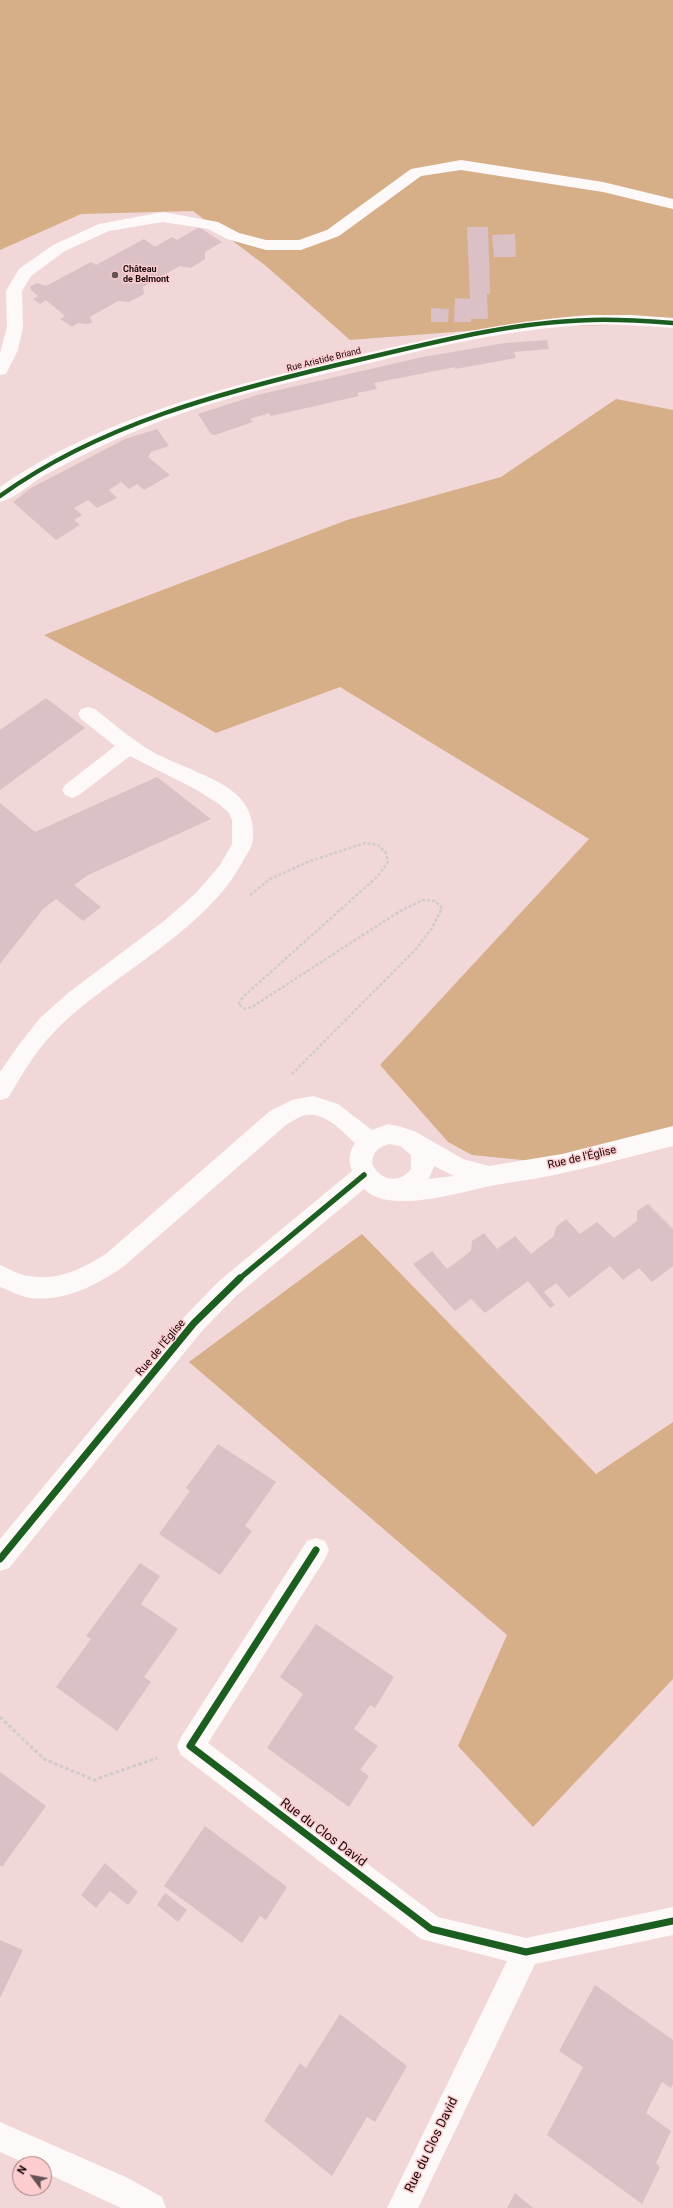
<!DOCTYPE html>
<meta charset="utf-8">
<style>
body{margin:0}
#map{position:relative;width:673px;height:2208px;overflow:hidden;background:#f1d7d8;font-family:Roboto,sans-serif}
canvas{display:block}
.north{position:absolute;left:12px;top:2156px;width:40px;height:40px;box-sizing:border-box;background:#fcccce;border:1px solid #a17e80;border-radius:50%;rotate:302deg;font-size:11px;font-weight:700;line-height:16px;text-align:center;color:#190a0b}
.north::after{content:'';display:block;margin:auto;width:14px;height:18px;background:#655253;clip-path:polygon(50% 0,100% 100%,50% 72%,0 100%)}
</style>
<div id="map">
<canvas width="673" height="2208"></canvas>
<div class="north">N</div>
</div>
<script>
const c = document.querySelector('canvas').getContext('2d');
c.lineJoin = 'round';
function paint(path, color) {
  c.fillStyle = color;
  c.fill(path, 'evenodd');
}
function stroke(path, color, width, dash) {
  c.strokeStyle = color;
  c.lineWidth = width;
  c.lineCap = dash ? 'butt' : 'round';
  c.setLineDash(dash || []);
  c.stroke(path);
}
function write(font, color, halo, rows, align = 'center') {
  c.font = font + ' Roboto,sans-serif';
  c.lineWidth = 3;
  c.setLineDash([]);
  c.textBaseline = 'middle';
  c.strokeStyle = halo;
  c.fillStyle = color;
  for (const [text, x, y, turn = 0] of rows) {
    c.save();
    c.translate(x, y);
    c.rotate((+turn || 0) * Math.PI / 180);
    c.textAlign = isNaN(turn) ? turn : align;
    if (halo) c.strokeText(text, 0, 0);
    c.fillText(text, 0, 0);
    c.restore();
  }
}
paint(new Path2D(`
 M 0,0 L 673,0 L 673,323 L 505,328 L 350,340 L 266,266 L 193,211 L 81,214 L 0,250 Z
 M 616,399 L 673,410 L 673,1136 L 562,1164 L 472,1155 L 448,1142 L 380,1065 L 589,839 L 340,687 L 216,733 L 44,635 L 347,520 L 501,477 Z
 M 362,1234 L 596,1474 L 673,1422 L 673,1679 L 533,1827 L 458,1746 L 507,1635 L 189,1362 Z`), '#d6af89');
paint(new Path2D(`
 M 199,227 L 222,242 L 205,252 L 205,259 L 191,268 L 180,266 L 143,287 L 144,294 L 129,302 L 118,301 L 90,317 L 92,322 L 88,324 L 78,323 L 72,327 L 60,319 L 65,316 L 46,300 L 40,304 L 33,299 L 38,296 L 31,290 L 30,287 L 37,283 L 46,286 L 91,262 L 96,265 L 144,239 L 155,247 L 172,237 L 177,240 Z
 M 467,227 L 488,227 L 490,294 L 487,294 L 488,319 L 471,319 L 471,322 L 454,322 L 455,298 L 470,299 Z
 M 515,234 L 516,257 L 494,257 L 492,235 Z
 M 431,308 L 449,309 L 448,322 L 431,322 Z
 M 547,340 L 549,349 L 514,352 L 516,358 L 455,369 L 455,367 L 374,383 L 377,389 L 357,393 L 359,396 L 271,416 L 269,413 L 250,419 L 253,422 L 215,435 L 211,434 L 198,414 L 257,395 L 423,357 L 505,343 Z
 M 157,429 L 169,446 L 151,452 L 148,457 L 170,475 L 144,490 L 137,484 L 129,489 L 121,482 L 109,490 L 117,498 L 97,508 L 88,500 L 74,508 L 82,515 L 74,520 L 80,525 L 56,540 L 13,502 L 31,488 L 125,439 Z
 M 46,698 L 85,728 L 0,790 L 0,730 Z
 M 157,777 L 211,819 L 88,875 L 74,885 L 101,907 L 83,921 L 56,899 L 43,909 L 0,964 L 0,803 L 35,832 Z
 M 648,1204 L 673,1229 L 673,1266 L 652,1282 L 639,1268 L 623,1280 L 610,1266 L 569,1298 L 556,1283 L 544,1292 L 555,1305 L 550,1308 L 528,1281 L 485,1313 L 471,1299 L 455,1311 L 413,1264 L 432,1251 L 447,1269 L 471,1251 L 472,1241 L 484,1233 L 497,1249 L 515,1236 L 531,1254 L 554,1236 L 556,1227 L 566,1219 L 580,1234 L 597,1222 L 614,1238 L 637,1221 L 637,1211 Z
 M 218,1444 L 276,1482 L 245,1526 L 252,1531 L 220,1575 L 159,1534 L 190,1491 L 186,1488 Z
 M 140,1563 L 160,1576 L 141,1604 L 178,1629 L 144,1677 L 151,1682 L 117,1731 L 56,1687 L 91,1639 L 86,1636 Z
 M 316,1624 L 394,1677 L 375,1708 L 370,1705 L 354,1729 L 378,1746 L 360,1770 L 369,1776 L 349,1807 L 267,1748 L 303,1694 L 280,1677 Z
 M 0,1772 L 46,1806 L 2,1867 L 0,1865 Z
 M 205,1826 L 287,1887 L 266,1920 L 260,1916 L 242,1943 L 164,1886 Z
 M 105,1863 L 138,1892 L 128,1905 L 110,1891 L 96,1908 L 81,1895 Z
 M 165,1893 L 187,1910 L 178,1922 L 157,1905 Z
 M 0,1940 L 23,1950 L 0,1998 Z
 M 595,1985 L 673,2040 L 673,2084 L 671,2088 L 662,2082 L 646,2113 L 671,2131 L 656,2163 L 660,2167 L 642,2204 L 547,2135 L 583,2067 L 559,2051 Z
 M 340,2014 L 407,2066 L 375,2122 L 367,2117 L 332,2176 L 264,2121 L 300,2063 L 306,2068 Z
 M 515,2193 L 533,2208 L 507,2208 Z`), '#dbc0c6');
stroke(new Path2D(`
 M 250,895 L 270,879 L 310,861 L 365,843 L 378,845 L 386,853 L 388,862 L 378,876 L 244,996 L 238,1004 L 245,1009 L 252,1007 L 400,911 L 423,900 L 435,901 L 442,908 L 432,928 L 416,949 L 291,1075`), '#d2cbcb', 2.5, [3, 2]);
stroke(new Path2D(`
 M 0,1717 L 44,1759 L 94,1780 L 157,1758`), '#d2cbcb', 3, [3.5, 2.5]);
paint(new Path2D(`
 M 461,160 L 603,182 L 673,199 L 673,209 L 603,192 L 461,170 L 421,176 L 339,236 L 301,250 L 266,250 L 227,239 L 208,229 L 163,222 L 109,231 L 65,251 L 31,276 L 22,291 L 23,327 L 18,350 L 6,374 L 0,375 L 0,353 L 7,327 L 6,291 L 19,269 L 53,245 L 99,224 L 163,212 L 218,222 L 239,233 L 266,240 L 299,240 L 327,230 L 411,169 Z
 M 591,315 L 631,315 L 673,318 L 673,328 C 646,326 619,324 592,325 C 507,328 423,350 341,370 C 274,386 205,402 141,429 C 108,442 76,458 45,475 C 31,483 16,498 0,502 L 0,487 C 101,417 225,387 343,359 C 425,339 506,321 591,315 Z
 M 88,707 L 95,709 C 114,724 132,740 153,752 C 178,766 229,780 244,803 C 252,814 255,831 252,844 C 250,850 245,857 242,863 C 206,929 118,972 63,1023 C 40,1044 24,1071 8,1098 L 0,1100 L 0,1072 L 18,1046 L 40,1018 L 68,993 L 164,921 L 196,893 L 220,865 L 232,844 L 232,820 L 229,813 L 219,804 L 197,790 L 130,756 L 79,795 L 72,798 L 65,795 L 62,790 L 65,785 L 115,746 L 81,719 L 78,714 L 81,709 Z
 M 313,1096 L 338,1104 L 372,1130 L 388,1124 L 402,1127 L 416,1132 L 463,1159 L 489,1166 L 562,1154 L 673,1126 L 673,1146 C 636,1155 600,1165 563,1173 C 540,1179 515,1181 491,1186 C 460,1192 390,1215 364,1189 L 235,1297 L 202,1331 L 9,1568 L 0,1571 L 0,1539 L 186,1315 L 219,1281 L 352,1171 C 348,1161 349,1152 355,1143 C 342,1131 323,1109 302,1116 C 297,1118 291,1122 286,1125 L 123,1267 C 95,1286 64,1302 29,1298 C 19,1296 9,1290 0,1287 L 0,1265 C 9,1269 20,1275 29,1276 C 59,1281 82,1269 107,1253 L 270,1111 L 292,1100 ZM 389,1144 L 400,1146 L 411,1155 L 411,1169 C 400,1185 378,1180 372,1163 C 373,1151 378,1148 389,1144 ZM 434,1166 L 454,1176 L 429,1179 Z
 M 316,1538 L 325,1541 L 329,1550 L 325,1559 L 208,1743 L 438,1917 L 526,1938 L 673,1907 L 673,1935 L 535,1964 L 418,2208 L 387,2208 L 507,1961 L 421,1939 L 181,1755 L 177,1746 L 181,1737 L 307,1541 Z
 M 0,2122 L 128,2178 L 162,2197 L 166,2208 L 121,2208 L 44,2172 L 44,2164 L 27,2164 L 0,2152 Z`), '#fdf9f9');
stroke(new Path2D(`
 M 0,496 C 100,424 223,392 341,364 C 423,345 507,322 592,320 C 619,319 646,321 673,323`), '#1b5e20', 4.5);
stroke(new Path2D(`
 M 239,1279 L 364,1175`), '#1b5e20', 5.5);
stroke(new Path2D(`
 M 316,1550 L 190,1746 L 431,1929 L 526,1952 L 673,1921
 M 0,1559 L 194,1323 L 240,1278`), '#1b5e20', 7);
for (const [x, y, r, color] of [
 [115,275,4,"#655253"]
]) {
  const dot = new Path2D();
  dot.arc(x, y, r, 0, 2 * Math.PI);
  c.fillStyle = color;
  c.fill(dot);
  stroke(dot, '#fcccce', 1.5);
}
write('bold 9px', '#190a0b', '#fcccce', [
 ["Château",123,270],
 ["de Belmont",123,280]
], 'left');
write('9px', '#190a0b', '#fcccce', [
 ["Rue Aristide Briand",324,360,-14]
]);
write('11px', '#190a0b', '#fcccce', [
 ["Rue de l'Église",582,1158,-13],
 ["Rue de l'Église",161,1348,-50]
]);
write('13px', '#190a0b', '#fcccce', [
 ["Rue du Clos David",323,1833,37],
 ["Rue du Clos David",432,2145,-64]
]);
</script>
